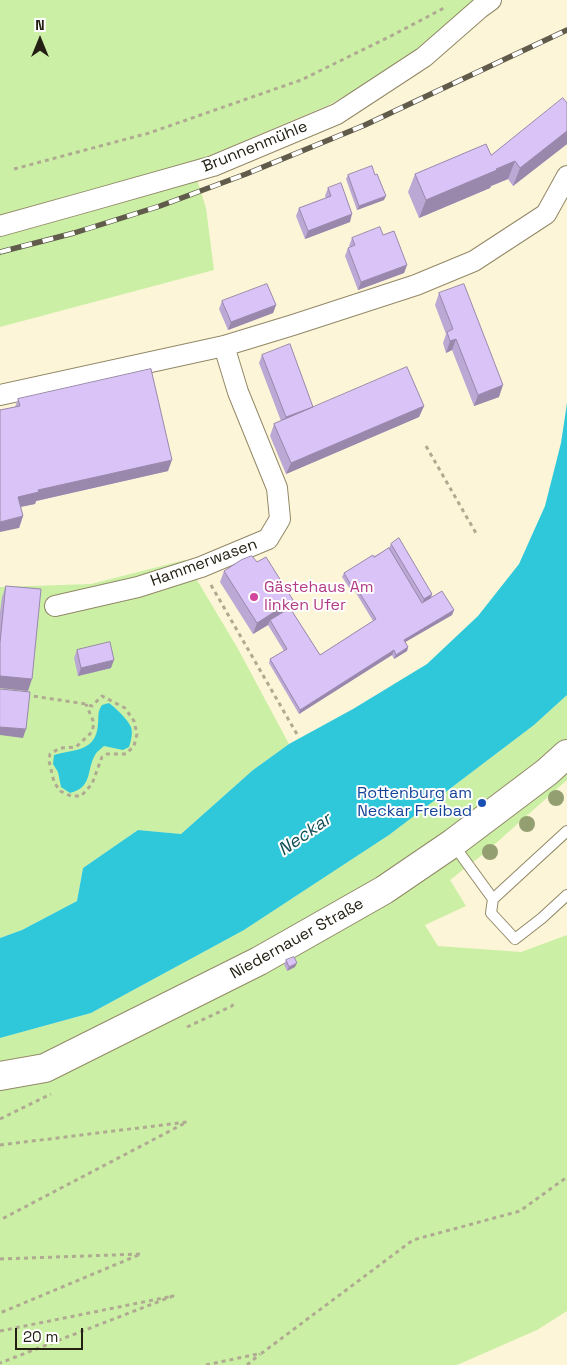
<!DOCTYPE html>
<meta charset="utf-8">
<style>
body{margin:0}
#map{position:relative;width:567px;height:1365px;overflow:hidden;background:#fdf5d8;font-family:"Space Grotesk",sans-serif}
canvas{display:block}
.north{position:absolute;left:15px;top:15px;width:50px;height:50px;-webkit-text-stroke:4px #fff;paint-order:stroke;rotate:0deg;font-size:14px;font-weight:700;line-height:20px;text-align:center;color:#242013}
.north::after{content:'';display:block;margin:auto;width:18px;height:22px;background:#242013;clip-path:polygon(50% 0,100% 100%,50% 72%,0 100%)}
.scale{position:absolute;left:15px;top:1328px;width:68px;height:22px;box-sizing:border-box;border:2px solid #242013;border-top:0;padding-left:6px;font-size:15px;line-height:18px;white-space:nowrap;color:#242013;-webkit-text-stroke:4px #fff;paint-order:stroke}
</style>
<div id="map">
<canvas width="567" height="1365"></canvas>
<div class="north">N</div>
<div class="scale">20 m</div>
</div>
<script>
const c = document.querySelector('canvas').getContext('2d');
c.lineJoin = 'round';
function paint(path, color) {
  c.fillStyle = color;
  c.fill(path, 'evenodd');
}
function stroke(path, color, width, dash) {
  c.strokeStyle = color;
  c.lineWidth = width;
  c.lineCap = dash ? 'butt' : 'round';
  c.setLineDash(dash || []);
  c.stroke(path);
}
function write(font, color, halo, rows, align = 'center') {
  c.font = font + ' "Space Grotesk",sans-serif';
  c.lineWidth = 4;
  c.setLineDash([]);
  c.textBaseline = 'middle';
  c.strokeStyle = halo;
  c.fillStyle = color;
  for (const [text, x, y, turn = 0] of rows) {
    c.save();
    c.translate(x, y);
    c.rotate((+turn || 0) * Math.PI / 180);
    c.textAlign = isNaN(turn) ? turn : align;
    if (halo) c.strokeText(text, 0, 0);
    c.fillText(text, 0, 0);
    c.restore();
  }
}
paint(new Path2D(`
 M 0,0 L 479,0 L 400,64 L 329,105 L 192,163 L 206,208 L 214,270 L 0,327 Z
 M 185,560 L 237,647 L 289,744 L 253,770 L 181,834 L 138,830 L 83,868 L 77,901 L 22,930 L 0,938 L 0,587 L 91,584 Z
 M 567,695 L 567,780 L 486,852 L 450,880 L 466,906 L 425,925 L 438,946 L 521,952 L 567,935 L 567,1311 L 537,1330 L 457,1365 L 0,1365 L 0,1038 L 91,1013 L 244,930 L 389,835 L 534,725 Z`), '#cbf0a5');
paint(new Path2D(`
 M 567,403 L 567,695 L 534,725 L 389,835 L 244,930 L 91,1013 L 0,1038 L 0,938 L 22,930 L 77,901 L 83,868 L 138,830 L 181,834 L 253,770 L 289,744 L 353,709 L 427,664 L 478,616 L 519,564 L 545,506 L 561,443 Z
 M 109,703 C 116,708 128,720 131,727 C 133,733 131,741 129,747 L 123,750 L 104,746 C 101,749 97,751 95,755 C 86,771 93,787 70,793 L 61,787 L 58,772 L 53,764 L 54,755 C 75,749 96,752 98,724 C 99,715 97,713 102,705 Z`), '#2ec8da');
const service = new Path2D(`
 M 567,831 L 493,899 L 491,913 L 515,939 L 542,918 L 567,895
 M 453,844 L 493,899`);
const minor = new Path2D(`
 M 0,226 L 93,200 L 213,166 L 337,114 L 424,57 L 480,8 L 491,0
 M 0,395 L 224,346 L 293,325 L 416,285 L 474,261 L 546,214 L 567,176
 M 55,606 L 138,587 L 201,567 L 268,539 L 280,519 L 277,488 L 238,392 L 224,346`);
const secondary = new Path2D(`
 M 0,1076 L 45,1068 L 259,961 L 384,890 L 453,843 L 547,772 L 567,754`);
stroke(service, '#928867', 12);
stroke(minor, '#928867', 22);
stroke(secondary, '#928867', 30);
stroke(new Path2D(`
 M 14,169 L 149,133 L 301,80 L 389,37 L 446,7
 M 426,446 L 477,535
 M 211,585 L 298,736
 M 26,695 L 86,704 L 92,706 L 102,696 L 125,708 L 134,721 L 137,734 L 134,746 L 126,754 L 107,754 L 102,757 L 92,784 L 81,796 L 71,796 L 60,791 L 54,782 L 49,761 L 50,754 L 60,748 L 76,747 L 92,732 L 94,723 L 86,704
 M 187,1027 L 232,1006 L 234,1003
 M 0,1119 L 51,1094
 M 0,1145 L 187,1122 L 0,1220
 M 0,1259 L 141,1254 L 0,1313
 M 0,1331 L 173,1296 L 0,1363
 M 206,1365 L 262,1353 L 413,1240 L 520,1211 L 567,1177
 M 247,1365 L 260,1354`), '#b0aa92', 3, [4, 4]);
stroke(service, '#fff', 10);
stroke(minor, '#fff', 20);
stroke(secondary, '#fff', 28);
const rail = new Path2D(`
 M 0,252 L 74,233 L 160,206 L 246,174 L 365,125 L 567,30`);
stroke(rail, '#605b4a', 5.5);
stroke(rail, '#fff', 4, [11]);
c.fillStyle = '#949f71';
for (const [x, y] of [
 [556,798],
 [527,824],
 [490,852]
]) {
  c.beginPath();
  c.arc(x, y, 8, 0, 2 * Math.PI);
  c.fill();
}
paint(new Path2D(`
 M 567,103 L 567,144 L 513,186 L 508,179 L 491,186 L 490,188 L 419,218 L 408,192 L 415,174 L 491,155 Z
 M 348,175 L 384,200 L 357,210 L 346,179 Z
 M 328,188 L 350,222 L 305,239 L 296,216 L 299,208 L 326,198 L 325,196 Z
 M 383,235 L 407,265 L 404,273 L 358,290 L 345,256 L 348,248 L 350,247 L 349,246 L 352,238 Z
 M 439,293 L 499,397 L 474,406 L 452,350 L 446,353 L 443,343 L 446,334 L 435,305 Z
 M 222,301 L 276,305 L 273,313 L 228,330 L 219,309 Z
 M 262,355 L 313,407 L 313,408 L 424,406 L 419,417 L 286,474 L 270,436 L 274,424 L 281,421 L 259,363 Z
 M 18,399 L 168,471 L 36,501 L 35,504 L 21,507 L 23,516 L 19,528 L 15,407 Z
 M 391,544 L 432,594 L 431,598 L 454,610 L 452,615 L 405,642 L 408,647 L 407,651 L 394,659 L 392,655 L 299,714 L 269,663 L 270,659 L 284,651 L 268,625 L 253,634 L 220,582 L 224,571 L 257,562 L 293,600 L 290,608 L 320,655 L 373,621 L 353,588 L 350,589 L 342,577 L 344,573 L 389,548 Z
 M 6,586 L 28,691 L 0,688 L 0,612 L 2,597 Z
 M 77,650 L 111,668 L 78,676 L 74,658 Z
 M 286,960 L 295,967 L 287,971 L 284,964 Z`), '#bba8d4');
paint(new Path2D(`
 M 567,131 L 567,144 L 513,186 L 520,168 Z
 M 515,161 L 508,179 L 491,186 L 490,188 L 419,218 L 426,200 Z
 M 386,196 L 384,200 L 357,210 L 359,206 Z
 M 352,214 L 350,222 L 305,239 L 308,231 Z
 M 407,265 L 404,273 L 358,290 L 361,282 Z
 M 276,305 L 273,313 L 228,330 L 231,322 Z
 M 456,339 L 452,350 L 446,353 L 450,341 Z
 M 503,385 L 499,397 L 474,406 L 478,395 Z
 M 424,406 L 419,417 L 286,474 L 291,463 Z
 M 313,407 L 310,415 L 283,425 L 286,417 Z
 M 172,460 L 168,471 L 36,501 L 35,504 L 14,508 L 18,497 L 38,490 Z
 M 23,516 L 19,528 L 0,532 L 0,522 Z
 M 354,584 L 353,588 L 350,589 L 351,585 Z
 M 432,594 L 429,602 L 421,607 L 424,599 Z
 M 293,600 L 289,612 L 270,620 L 268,625 L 253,634 L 257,623 Z
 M 454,610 L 452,615 L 402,644 L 404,640 Z
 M 408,647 L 407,651 L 394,659 L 396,655 Z
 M 394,650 L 392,655 L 299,714 L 300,710 Z
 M 114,660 L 111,668 L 78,676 L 81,668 Z
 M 0,676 L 32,679 L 28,691 L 0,688 Z
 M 0,727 L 26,729 L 23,738 L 0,735 Z
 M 297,963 L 295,967 L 287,971 L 289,967 Z`), '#9988ac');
const building = new Path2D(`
 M 563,98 L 567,103 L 567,131 L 520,168 L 515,161 L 496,169 L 497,170 L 426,200 L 415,174 L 486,144 L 491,155 Z
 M 372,166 L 375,175 L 377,174 L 386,196 L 359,206 L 348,175 Z
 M 341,183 L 352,214 L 308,231 L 299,208 L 331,196 L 328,188 Z
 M 380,227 L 383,235 L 394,231 L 407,265 L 361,282 L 348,248 L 355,245 L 352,238 Z
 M 267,284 L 276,305 L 231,322 L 222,301 Z
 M 464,284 L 503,385 L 478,395 L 456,339 L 450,341 L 447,332 L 453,329 L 439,293 Z
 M 290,344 L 313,407 L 286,417 L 262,355 Z
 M 407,367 L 424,406 L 291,463 L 274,424 Z
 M 151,369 L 172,460 L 38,490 L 39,492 L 18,497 L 23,516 L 0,522 L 0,410 L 20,406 L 18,399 Z
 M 399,538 L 432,594 L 424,599 L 391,544 Z
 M 389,548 L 422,603 L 442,591 L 454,610 L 404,640 L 408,647 L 396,655 L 394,650 L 300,710 L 270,659 L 287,649 L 270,620 L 290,608 L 320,655 L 376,619 L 354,584 L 351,585 L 344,573 L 373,555 L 374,557 Z
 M 252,556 L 257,562 L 266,557 L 293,600 L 257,623 L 224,571 L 241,560 Z
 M 6,586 L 41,589 L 32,679 L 0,676 L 0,643 Z
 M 110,642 L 114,660 L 81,668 L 77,650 Z
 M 0,689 L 30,692 L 26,729 L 0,727 Z
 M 294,957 L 297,963 L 289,967 L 286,960 Z`);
paint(building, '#dac3f6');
stroke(building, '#9988ac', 1);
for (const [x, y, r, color] of [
 [254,597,5,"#d1479c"],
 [482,803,5,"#1a4fb4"]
]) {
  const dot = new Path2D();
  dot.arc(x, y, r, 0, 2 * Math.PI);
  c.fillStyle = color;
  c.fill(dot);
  stroke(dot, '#fff', 2);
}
write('16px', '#242013', '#fff', [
 ["Brunnenmühle",255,147,-22],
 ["Hammerwasen",204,563,-20],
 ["Niedernauer Straße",297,939,-29]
]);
write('16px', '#b23c85', '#fff', [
 ["Gästehaus Am",264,588],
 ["linken Ufer",264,606]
], 'left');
write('16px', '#164399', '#fff', [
 ["Rottenburg am",472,794],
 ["Neckar Freibad",472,812]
], 'right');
write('italic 18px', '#135058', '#fff', [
 ["Neckar",305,835,-35]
]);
</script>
